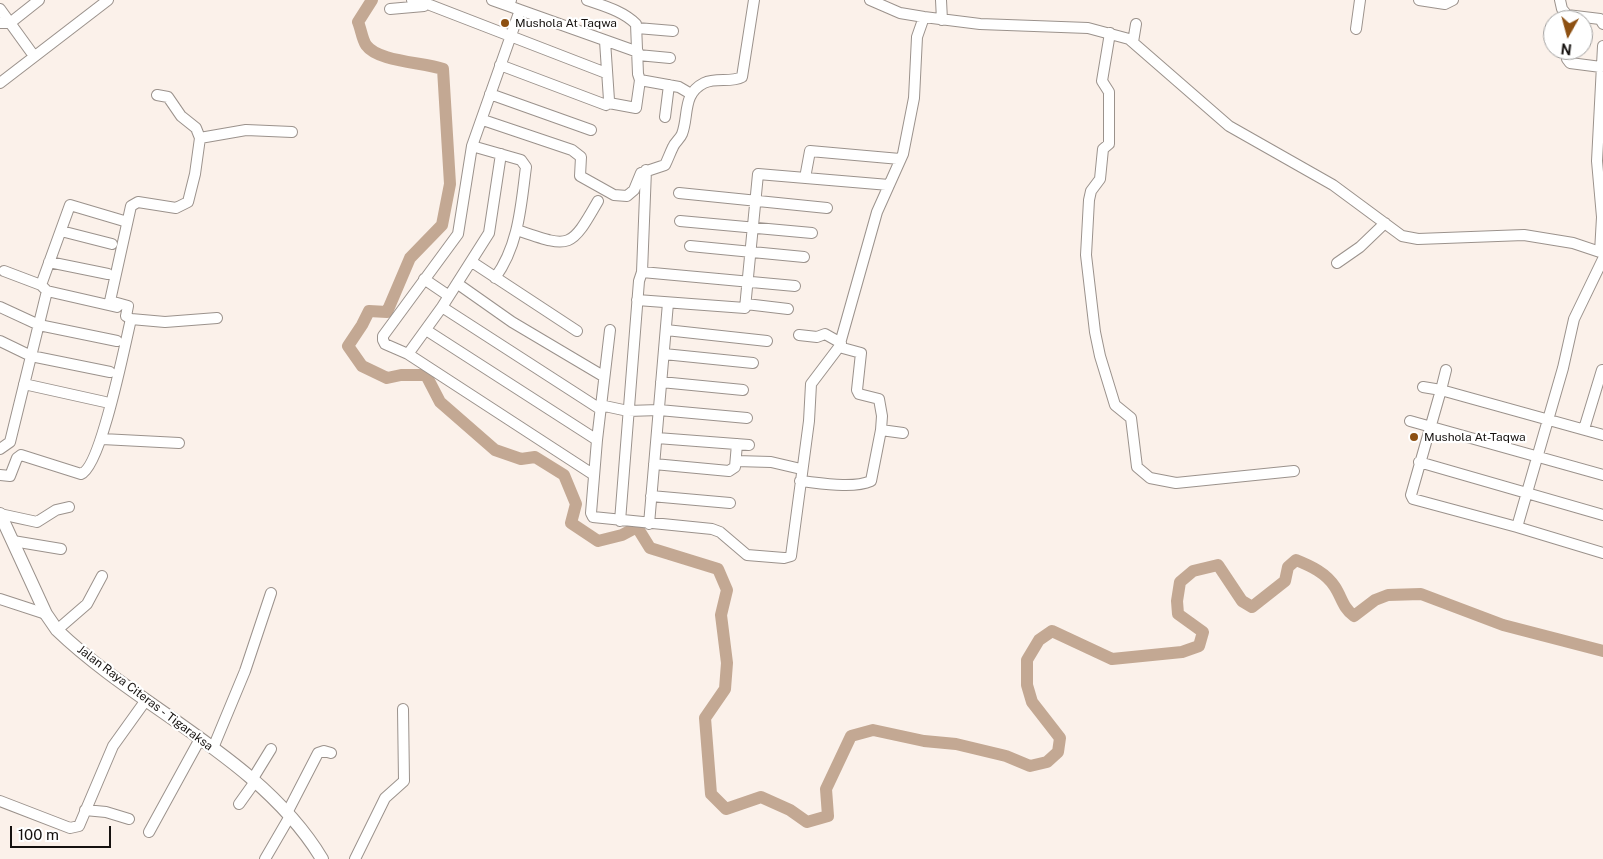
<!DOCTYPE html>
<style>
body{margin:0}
#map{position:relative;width:1603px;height:859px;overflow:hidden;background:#fbf1ea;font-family:"Public Sans",sans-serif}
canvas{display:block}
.north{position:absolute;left:1543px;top:10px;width:50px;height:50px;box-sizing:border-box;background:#fff;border:1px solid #a1a09f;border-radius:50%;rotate:187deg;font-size:14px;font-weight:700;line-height:20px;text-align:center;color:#15110f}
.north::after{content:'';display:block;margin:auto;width:18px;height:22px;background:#8d5012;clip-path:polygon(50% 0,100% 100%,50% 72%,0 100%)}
.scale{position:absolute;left:10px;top:826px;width:101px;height:22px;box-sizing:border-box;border:2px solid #15110f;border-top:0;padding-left:6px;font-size:15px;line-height:18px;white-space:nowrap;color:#15110f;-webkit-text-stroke:4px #fff;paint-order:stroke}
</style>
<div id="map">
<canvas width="1603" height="859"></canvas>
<div class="north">N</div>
<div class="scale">100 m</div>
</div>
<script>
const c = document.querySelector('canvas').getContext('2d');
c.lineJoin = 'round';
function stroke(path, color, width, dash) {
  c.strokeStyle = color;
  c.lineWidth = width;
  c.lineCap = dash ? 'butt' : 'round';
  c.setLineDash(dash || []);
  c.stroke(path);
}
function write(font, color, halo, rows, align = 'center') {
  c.font = font + ' "Public Sans",sans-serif';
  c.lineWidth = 4.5;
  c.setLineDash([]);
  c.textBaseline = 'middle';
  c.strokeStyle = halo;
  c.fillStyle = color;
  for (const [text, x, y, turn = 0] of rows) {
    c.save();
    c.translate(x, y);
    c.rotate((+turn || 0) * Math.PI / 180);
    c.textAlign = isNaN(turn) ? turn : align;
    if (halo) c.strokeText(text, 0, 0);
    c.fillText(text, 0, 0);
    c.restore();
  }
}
stroke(new Path2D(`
 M 372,0 L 358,22 C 361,29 362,39 366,45 C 378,62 423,62 443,69 L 450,184 L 442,225 L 410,258 L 387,312 L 369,311 L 362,325 L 348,346 L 362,366 L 387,378 L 401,375 L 426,375 L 440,402 L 495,450 L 521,459 L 535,457 L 564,475 L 576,504 L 571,523 L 598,541 L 622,535 L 637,527 L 650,548 L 718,569 L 727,590 L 721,615 L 727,663 L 725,689 L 705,718 L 711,794 L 726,809 L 761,797 L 790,810 L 807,822 L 828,816 L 826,789 L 851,736 L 873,730 L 924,741 L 956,744 L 1006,756 L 1030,766 L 1047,762 L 1058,752 L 1060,738 L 1032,702 L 1027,685 L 1027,660 L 1039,640 L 1052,631 L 1112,659 L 1182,652 L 1199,646 L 1203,632 L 1178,614 L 1177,601 L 1180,582 L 1193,571 L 1218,565 L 1242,601 L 1252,607 L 1285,581 L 1288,567 L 1296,560 C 1311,566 1326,573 1335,587 C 1342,598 1343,608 1354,616 L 1375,600 L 1388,595 L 1421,594 L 1503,625 L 1603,651`), '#c3a893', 12);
const minor = new Path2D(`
 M 412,0 L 430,5 L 606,73
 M 492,0 L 509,6
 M 511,0 L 509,6 L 520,10 L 472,146 L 458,234 L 383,336 L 383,340 L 385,344 L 408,354 L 594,475
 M 587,0 C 604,6 623,11 636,24 L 638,74 L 640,80 L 679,87 L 691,94
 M 870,0 L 900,13 L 924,17 L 980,24 L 1088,28 L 1129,39 L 1229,126 L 1333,185 L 1402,236 L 1418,239 L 1524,235 L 1573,243 L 1603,253
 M 941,0 L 942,20
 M 1419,0 L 1445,4 L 1453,0
 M 1560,0 L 1562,9 L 1567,15 L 1600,19 L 1603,24
 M 0,9 L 34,56
 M 390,9 L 424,6
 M 520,10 L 638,52
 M 0,23 L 10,23 L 39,0
 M 637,28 L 673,31
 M 1356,29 L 1360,0
 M 1110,33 L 1102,81 L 1109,92 L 1109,144 L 1103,149 L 1100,179 L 1091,191 L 1089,200 L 1086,255 L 1095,332 L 1100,356 L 1115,405 L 1131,418 L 1137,467 L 1150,478 L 1176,483 L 1294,471
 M 1133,42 L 1136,24
 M 1567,50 L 1567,59 L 1570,63 L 1601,67
 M 638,55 L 670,58
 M 500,65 L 606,105 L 609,100 L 605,41
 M 0,83 L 108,0
 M 490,94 L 591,130
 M 157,95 L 168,97 L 181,116 L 196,128 L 200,138
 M 609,103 L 636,108 L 640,80
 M 665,117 L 669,85
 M 483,120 L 572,150 L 581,157 L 580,176 L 614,195 L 627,196 L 634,190 L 641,173 L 665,165 C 668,159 670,153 673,147 C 675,142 680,139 682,134 C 689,116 682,94 704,83 C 716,77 731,83 742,77 L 754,0
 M 472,146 L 521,160 L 526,167 C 521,205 519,245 495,278
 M 805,178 L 810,151 L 900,159
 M 679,193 L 827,208
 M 680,221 L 812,233
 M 517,230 C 570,248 570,250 598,201
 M 61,231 L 112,244
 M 690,246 L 804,257
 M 1600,252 L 1602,217 L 1597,161 L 1603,46
 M 49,262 L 108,274
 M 472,262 L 577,331
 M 1337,263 L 1360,247 L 1385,223
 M 4,271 L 41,285
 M 642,272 L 646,170
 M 424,279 L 449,296
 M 458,284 L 512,322 L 603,376
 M 47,291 L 117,307
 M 637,300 L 745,308 L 758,174 L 889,185
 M 746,304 L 788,309
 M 0,307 L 39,325 L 117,341
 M 442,307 L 600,409
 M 131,319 L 165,322 L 217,318
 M 426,330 L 597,440
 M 610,330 L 597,440 L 591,513 L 593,517 L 712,529 L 720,532 L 747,555 L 784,558 L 791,556 L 809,421 L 811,384 L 839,347 L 877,212 L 903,154 L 914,98 L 917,37 L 924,17
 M 666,330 L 767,341
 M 799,335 L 817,337 L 825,334 L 841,343
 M 0,341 L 31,356 L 110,372
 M 839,347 L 861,353 L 857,390 L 859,394 L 879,399 L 882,416 L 881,430 L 903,433
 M 408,354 L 442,307 L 489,233 L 501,154
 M 664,354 L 753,363
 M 661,382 L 743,390
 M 24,384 L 105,402
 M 1423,387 L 1441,390 L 1446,370
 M 600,405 L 628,411 L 659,410 L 747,418
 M 1410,421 L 1603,475
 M 1584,429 L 1602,370
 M 1603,435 L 1441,390 L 1411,495 L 1413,499 L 1517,527 L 1603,553
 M 657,438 L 749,445
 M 102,439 L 179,443
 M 0,449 L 10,442 L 47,291 L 41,285 L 70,205 L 124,221
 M 736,461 L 771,462 L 801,469
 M 1419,462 L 1603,515
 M 654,464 L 729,471 L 735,467 L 737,444
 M 0,475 L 10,476 L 17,458 L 21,455 L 81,474 C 101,467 125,344 131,319 L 126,316 L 128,306 L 110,301 L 131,206 L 138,202 L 176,208 L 188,202 L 195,174 L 200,138 L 246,130 L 292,132
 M 800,481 C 820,483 853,489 871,481 L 881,430
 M 651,496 L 730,503
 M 0,514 L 37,522 L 56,510 L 69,507
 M 620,521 L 639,281 L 642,272 L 795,286
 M 649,524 L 668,303
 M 1517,527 L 1563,368 L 1574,319 L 1603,259
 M 13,541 L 61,549
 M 0,599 L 46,614
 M 57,630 L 87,604 L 102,576
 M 213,748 L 245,671 L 271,593
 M 252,780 L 271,749
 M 0,801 L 70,828 L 79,826 L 113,746 L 146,700
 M 239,804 L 254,783
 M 85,810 L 106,812 L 129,819
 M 287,813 L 318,753 L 324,751 L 331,753
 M 149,832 L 200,739
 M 265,859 L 290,816
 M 355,859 L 385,798 L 404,781 L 403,709`);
const major = new Path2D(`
 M 0,514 L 46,614 L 57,630 C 139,709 262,759 322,859`);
stroke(minor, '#9b928c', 12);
stroke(major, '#9b928c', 14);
stroke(minor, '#fff', 10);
stroke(major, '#fff', 12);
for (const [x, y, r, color] of [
 [505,23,5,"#8d5012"],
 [1414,437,5,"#8d5012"]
]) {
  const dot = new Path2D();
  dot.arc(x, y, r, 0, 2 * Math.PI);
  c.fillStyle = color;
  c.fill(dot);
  stroke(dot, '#fff', 2);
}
write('12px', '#15110f', '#fff', [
 ["Mushola At Taqwa",515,23],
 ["Mushola At-Taqwa",1424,437]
], 'left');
write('12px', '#15110f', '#fff', [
 ["Jalan Raya Citeras - Tigaraksa",145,698,37]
]);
</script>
